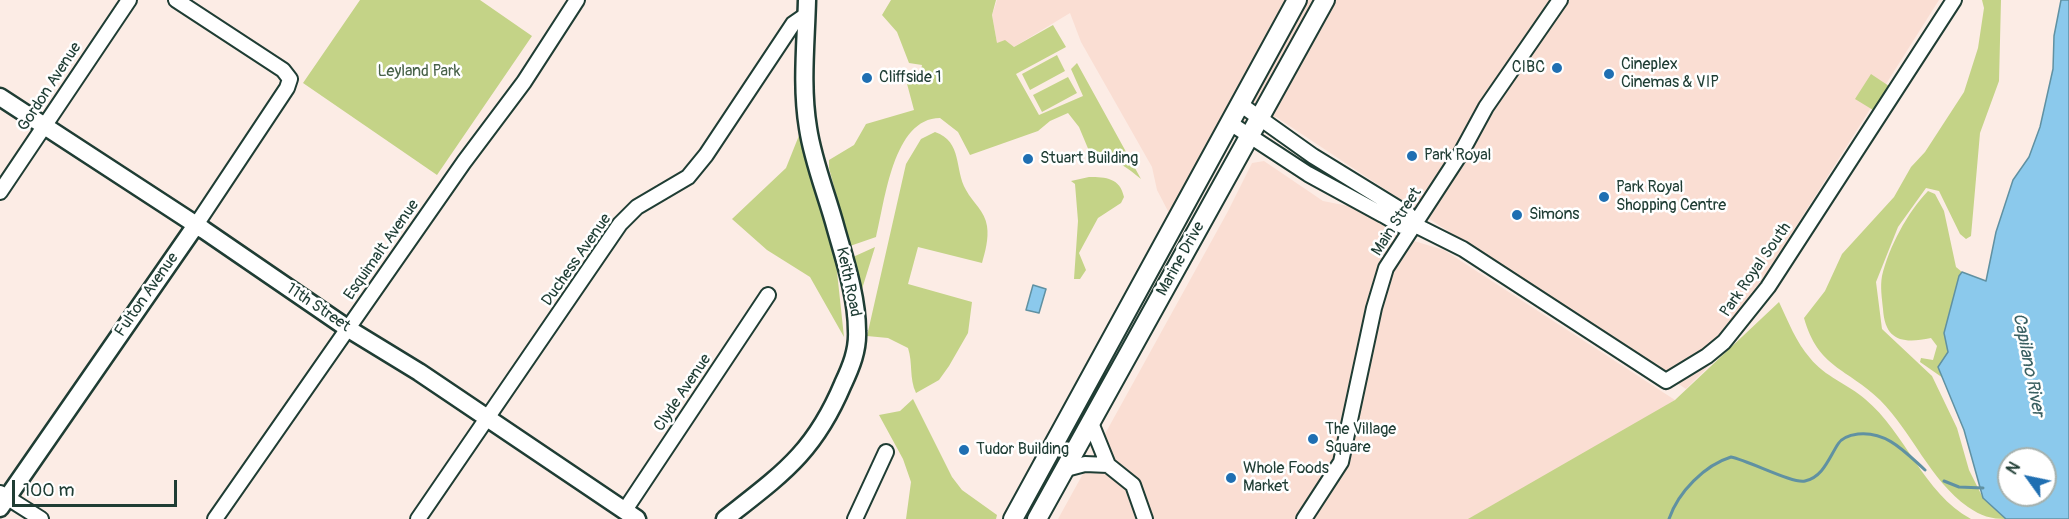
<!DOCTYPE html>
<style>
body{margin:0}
#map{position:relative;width:2069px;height:519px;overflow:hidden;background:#fcece5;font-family:Pangolin,sans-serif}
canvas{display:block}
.north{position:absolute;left:1997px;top:447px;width:60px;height:60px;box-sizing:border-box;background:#fff;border:2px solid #a5b1ae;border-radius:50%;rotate:303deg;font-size:16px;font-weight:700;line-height:24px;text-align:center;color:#1f3d34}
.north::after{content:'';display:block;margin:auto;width:21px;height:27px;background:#1f6fb2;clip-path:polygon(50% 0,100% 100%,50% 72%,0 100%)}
.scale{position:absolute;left:12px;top:480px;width:165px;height:27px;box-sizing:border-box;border:3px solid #1f3d34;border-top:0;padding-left:8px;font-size:18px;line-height:21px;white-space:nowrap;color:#1f3d34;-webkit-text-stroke:4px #fff;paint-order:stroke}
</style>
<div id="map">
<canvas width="2069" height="519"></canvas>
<div class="north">N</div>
<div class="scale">100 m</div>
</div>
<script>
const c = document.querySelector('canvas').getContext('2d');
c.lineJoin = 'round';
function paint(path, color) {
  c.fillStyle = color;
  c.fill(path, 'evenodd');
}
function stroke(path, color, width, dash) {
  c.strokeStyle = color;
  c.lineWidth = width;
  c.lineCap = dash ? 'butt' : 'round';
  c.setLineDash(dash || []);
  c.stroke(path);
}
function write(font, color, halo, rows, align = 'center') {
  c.font = font + ' Pangolin,sans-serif';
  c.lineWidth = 5;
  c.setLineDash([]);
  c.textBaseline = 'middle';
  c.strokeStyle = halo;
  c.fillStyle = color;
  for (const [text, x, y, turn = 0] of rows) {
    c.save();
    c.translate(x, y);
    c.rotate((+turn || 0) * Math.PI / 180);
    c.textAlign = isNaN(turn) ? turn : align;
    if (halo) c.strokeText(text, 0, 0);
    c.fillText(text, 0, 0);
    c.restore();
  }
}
paint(new Path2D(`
 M 997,0 L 1939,0 L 1706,369 L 1686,389 L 1276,117 L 1215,136 L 1171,213 L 1169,213 L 1157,190 L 1152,167 L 1081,42 L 1070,13 L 1014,47 L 997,43 L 992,15 Z
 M 1264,161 L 1323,201 L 1358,208 L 1414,241 L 1444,250 L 1675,400 L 1500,519 L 1058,519 L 1227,213 L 1252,163 Z`), '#faded3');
paint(new Path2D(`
 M 360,0 L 480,0 L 532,36 L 437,175 L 303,83 Z
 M 891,0 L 996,0 L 992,15 L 997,43 L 1005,40 L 1014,47 L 1053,25 L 1066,47 L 1016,74 L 1039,115 L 1083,96 L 1071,69 L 1077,63 L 1141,179 C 1126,167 1112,155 1092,158 L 1079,127 L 1068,113 L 1050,121 L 1038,131 L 970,155 L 958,132 L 940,118 C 893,118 885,201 876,237 L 850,246 L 829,168 L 829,160 L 854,145 L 866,124 L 914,110 L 906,80 L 920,76 L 922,65 L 909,63 L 897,32 L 882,15 Z
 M 1982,0 L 2001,0 L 1999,81 L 1980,133 L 1971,236 L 1966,239 L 1960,234 L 1939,191 L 1926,188 L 1898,227 L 1876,282 L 1882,329 L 1932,376 L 1957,428 L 1969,470 L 1983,498 L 2006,519 C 1991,519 1981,516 1968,507 C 1930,480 1912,432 1880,400 C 1847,368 1818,368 1804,318 L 1825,291 L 1842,254 L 1894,197 L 1911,167 L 1925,152 L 1964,92 L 1978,48 L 1984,8 Z
 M 1057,55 L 1065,71 L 1030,90 L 1022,74 Z
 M 1871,74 L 1889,86 L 1873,110 L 1855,99 Z
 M 1068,77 L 1077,93 L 1042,112 L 1033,95 Z
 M 935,132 C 963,142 954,169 966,190 C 973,203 985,211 987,226 C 989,239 985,252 982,263 L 918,247 L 908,284 L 972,302 L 968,333 L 949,366 L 939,380 L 916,393 C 909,378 913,363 908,348 L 888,338 L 867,336 L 906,164 L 921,139 Z
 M 800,133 L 835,253 L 844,337 L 810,277 L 767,250 L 732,219 L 786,168 Z
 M 1089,177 C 1106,177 1120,178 1124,197 L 1121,203 L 1098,218 L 1079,253 L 1086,270 L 1080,279 L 1074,279 L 1078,221 L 1075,184 L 1071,181 Z
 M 1928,191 L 1935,194 L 1944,211 L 1956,267 L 1962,272 L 1944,333 L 1948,352 L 1938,367 L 1943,378 L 1920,362 L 1921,358 L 1933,360 L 1937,346 L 1931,338 C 1903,344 1885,341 1883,309 C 1882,298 1880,287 1882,276 C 1889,247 1907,213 1928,191 Z
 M 875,247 L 862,289 L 860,292 L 853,257 Z
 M 1779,302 C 1788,321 1796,342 1810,358 C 1825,377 1848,384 1865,399 C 1906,433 1923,493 1971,519 L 1468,519 L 1675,400 Z
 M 913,399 L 952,477 L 962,490 L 997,515 L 996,519 L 906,519 L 911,482 L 903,459 L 879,415 L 900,411 Z`), '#c4d387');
const water = new Path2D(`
 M 2061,0 L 2069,0 L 2069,519 L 2006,519 L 1983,498 L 1964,430 L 1938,367 L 1948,352 L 1944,333 L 1959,276 L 1962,272 L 1986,281 L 1996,232 L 2013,180 L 2029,157 L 2040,127 L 2053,69 L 2054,36 ZM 2009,459 L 2045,459 L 2045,495 L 2009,495 Z
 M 1033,285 L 1046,289 L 1039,313 L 1026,310 Z`);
paint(water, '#8bc9ec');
stroke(water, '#6091a2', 1.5);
stroke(new Path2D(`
 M 1944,481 L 1959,487 L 1983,488
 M 1669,519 C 1678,492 1705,465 1731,457 C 1750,461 1793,484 1805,481 C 1823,477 1829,458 1838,444 C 1842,437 1851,435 1858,434 C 1887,431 1905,452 1925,470`), '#6091a2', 3);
const minor = new Path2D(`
 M 176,0 L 283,70 L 290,79 L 287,88 L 196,225
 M 1240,104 L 1313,156 L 1409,215 L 1415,225
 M 1230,123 L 1308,174 L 1383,215 L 1402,226 L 1415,225 L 1463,249 L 1666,381 L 1707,356 L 1724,342 L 1768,287 L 1954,0
 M 0,192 L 129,0
 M 1091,423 L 1108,465 L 1133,485 L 1145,519
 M 1066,469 L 1085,464 L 1108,465
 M 0,493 L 41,519
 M 625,510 L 768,295
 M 215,519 L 464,162 L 524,82 L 577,0
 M 418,519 L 620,224 L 637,207 L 688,177 L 706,155 L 793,24 L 806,15
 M 855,519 L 886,452
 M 1304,519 L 1341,462 L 1374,308 L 1386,268 L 1461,153 L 1486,107 L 1560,0`);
const tertiary = new Path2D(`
 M 0,97 L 204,230 L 347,328 L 419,372 L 637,519
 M 0,508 L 196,225
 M 725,519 C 782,474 814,453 843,384 C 851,367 858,350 857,331 C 857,297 845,261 836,229 C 827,195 813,162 808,128 C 801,86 806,42 807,0`);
const secondary = new Path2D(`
 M 1013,519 L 1297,0
 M 1037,519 L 1325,0`);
stroke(minor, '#1f3d34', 18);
stroke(tertiary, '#1f3d34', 21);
stroke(secondary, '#1f3d34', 22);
stroke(minor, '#fff', 14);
stroke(tertiary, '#fff', 16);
stroke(secondary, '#fff', 18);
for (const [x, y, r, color] of [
 [1557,68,6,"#1f6fb2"],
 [1609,74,6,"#1f6fb2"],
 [867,78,6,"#1f6fb2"],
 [1412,156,6,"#1f6fb2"],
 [1028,159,6,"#1f6fb2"],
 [1604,197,6,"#1f6fb2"],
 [1517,215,6,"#1f6fb2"],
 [1313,439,6,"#1f6fb2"],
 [964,450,6,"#1f6fb2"],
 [1231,478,6,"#1f6fb2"]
]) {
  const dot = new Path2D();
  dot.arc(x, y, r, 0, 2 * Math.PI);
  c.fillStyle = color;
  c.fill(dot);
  stroke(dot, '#fff', 2);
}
write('16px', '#1f3d34', '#fff', [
 ["Cineplex",1621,65],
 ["Cinemas & VIP",1621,83],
 ["CIBC",1545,68,"right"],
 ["Cliffside 1",879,78],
 ["Park Royal",1424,156],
 ["Stuart Building",1040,159],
 ["Park Royal",1616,188],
 ["Shopping Centre",1616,206],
 ["Simons",1529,215],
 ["The Village",1325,430],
 ["Square",1325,448],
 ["Tudor Building",976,450],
 ["Whole Foods",1243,469],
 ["Market",1243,487]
], 'left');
write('16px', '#486249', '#fff', [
 ["Leyland Park",419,72]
]);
write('16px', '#1f3d34', '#fff', [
 ["Gordon Avenue",50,87,-57],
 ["Main Street",1397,222,-57],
 ["Esquimalt Avenue",382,250,-55],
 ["Marine Drive",1181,259,-61],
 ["Duchess Avenue",577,260,-55],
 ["Park Royal South",1756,270,-55],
 ["Keith Road",848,282,78],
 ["Fulton Avenue",147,295,-55],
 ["11th Street",318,308,34],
 ["Clyde Avenue",683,393,-56]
]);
write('italic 18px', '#3a6062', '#fff', [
 ["Capilano River",2028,365,79]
]);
</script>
